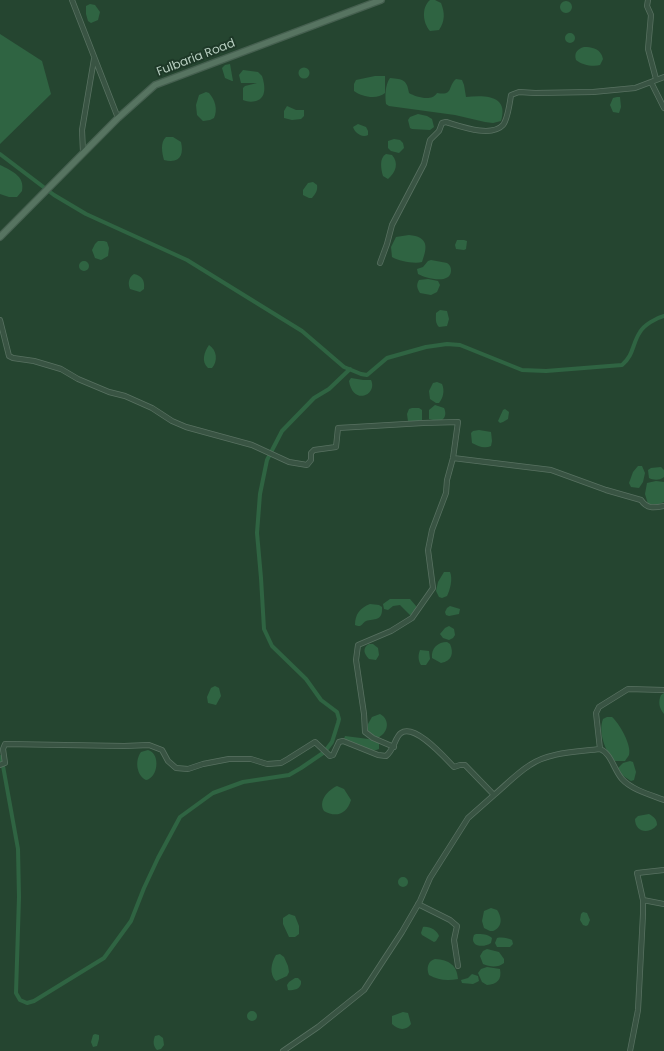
<!DOCTYPE html>
<style>
body{margin:0}
canvas{display:block;background:#254530}
</style>
<canvas width="664" height="1051"></canvas>
<script>
const c = document.querySelector('canvas').getContext('2d');
c.lineJoin = 'round';
function paint(path, color) {
  c.fillStyle = color;
  c.fill(path, 'evenodd');
}
function stroke(path, color, width, dash) {
  c.strokeStyle = color;
  c.lineWidth = width;
  c.lineCap = dash ? 'butt' : 'round';
  c.setLineDash(dash || []);
  c.stroke(path);
}
function write(font, color, halo, rows, align = 'center') {
  c.font = font + ' Poppins,sans-serif';
  c.lineWidth = 4;
  c.setLineDash([]);
  c.textBaseline = 'middle';
  c.strokeStyle = halo;
  c.fillStyle = color;
  for (const [text, x, y, turn = 0] of rows) {
    c.save();
    c.translate(x, y);
    c.rotate((+turn || 0) * Math.PI / 180);
    c.textAlign = isNaN(turn) ? turn : align;
    if (halo) c.strokeText(text, 0, 0);
    c.fillText(text, 0, 0);
    c.restore();
  }
}
paint(new Path2D(`
 M 430,0 L 435,0 L 441,3 C 445,13 445,21 439,30 L 430,31 C 423,23 421,8 430,0 Z
 M560 7a6 6 0 1 1 12 0a6 6 0 1 1-12 0Z
 M 90,4 L 95,5 L 100,12 L 98,20 L 91,23 L 88,21 L 86,14 L 86,6 Z
 M565 38a5 5 0 1 1 10 0a5 5 0 1 1-10 0Z
 M 0,34 L 42,61 L 51,94 L 0,144 Z
 M 584,47 C 593,47 601,49 603,59 L 600,65 C 593,67 582,65 576,60 C 574,53 577,49 584,47 Z
 M 230,64 L 233,81 L 232,81 L 225,78 L 222,68 L 225,65 Z
 M298.5 73a5.5 5.5 0 1 1 11 0a5.5 5.5 0 1 1-11 0Z
 M 243,70 L 258,72 L 262,76 C 265,85 267,98 256,101 C 251,102 248,102 243,100 L 243,88 L 245,86 L 257,83 L 241,83 L 239,75 Z
 M 375,76 L 385,76 L 385,93 C 377,100 362,97 354,91 L 354,84 L 356,80 Z
 M 390,78 C 403,79 407,80 409,93 C 416,97 432,102 437,93 C 454,96 447,87 456,79 L 462,80 L 464,85 L 466,97 C 485,95 509,95 501,121 L 493,123 L 485,122 L 455,115 L 389,106 L 386,104 C 385,96 385,85 390,78 Z
 M 206,92 L 209,93 C 215,100 218,109 214,118 L 210,120 L 203,121 L 197,115 L 196,105 L 199,95 Z
 M 617,97 L 620,97 L 621,107 L 619,113 L 613,112 L 610,105 L 613,98 Z
 M 287,106 L 296,110 L 304,110 L 304,116 L 301,119 L 292,120 L 284,118 L 284,111 Z
 M 418,114 L 427,116 L 432,119 L 434,127 L 430,130 L 412,129 L 410,128 L 408,120 L 410,117 Z
 M 358,124 L 366,127 L 368,131 L 368,135 C 362,138 355,133 353,127 Z
 M 166,137 L 173,137 L 181,142 C 184,155 180,164 164,160 C 162,153 160,142 166,137 Z
 M 394,139 L 400,140 L 403,143 L 404,148 L 399,153 L 391,151 L 388,148 L 388,141 Z
 M 386,154 L 392,155 C 399,163 396,172 388,179 L 383,176 C 381,169 379,158 386,154 Z
 M 0,165 C 12,171 25,176 22,191 L 17,197 L 9,197 L 0,194 Z
 M 313,182 L 317,185 C 318,191 315,194 312,198 L 309,198 L 303,195 L 303,190 L 308,183 Z
 M 409,235 C 428,237 428,246 422,262 C 414,264 399,261 392,257 L 391,247 L 396,237 Z
 M 457,240 L 464,240 L 467,241 L 466,249 L 464,250 L 456,249 L 455,245 Z
 M 98,241 L 104,241 L 107,242 L 109,248 L 108,256 L 101,260 L 95,258 L 92,250 L 95,244 Z
 M 431,260 L 447,263 C 450,265 451,267 451,271 C 450,285 425,278 418,274 L 417,269 L 423,267 L 428,261 Z
 M79 266a5 5 0 1 1 10 0a5 5 0 1 1-10 0Z
 M 134,274 C 142,276 145,280 144,289 L 140,292 L 130,289 C 128,284 128,278 134,274 Z
 M 428,279 L 438,281 L 440,285 L 437,292 L 431,295 L 420,293 C 417,288 416,285 419,280 Z
 M 440,310 L 447,311 L 449,319 L 447,326 L 439,327 C 435,323 436,318 436,313 Z
 M 209,345 C 217,350 218,361 212,368 L 208,368 C 201,362 204,352 209,345 Z
 M 351,378 L 363,380 L 371,380 C 378,395 353,406 349,381 Z
 M 437,382 L 442,384 C 445,391 443,398 439,403 L 436,403 L 430,399 L 429,391 L 433,383 Z
 M 435,405 L 444,408 C 446,412 446,417 442,420 L 433,420 L 429,419 L 429,410 Z
 M 412,408 L 419,408 L 422,410 L 422,420 L 416,422 L 408,421 L 407,414 L 409,409 Z
 M 505,409 L 509,412 L 508,419 L 503,422 L 500,423 L 498,421 L 503,410 Z
 M 479,430 L 491,432 L 492,441 L 491,446 C 484,449 478,446 472,443 L 471,433 L 473,431 Z
 M 638,466 L 642,466 L 645,473 L 643,482 L 639,488 L 631,487 L 629,483 L 633,472 Z
 M 661,467 L 664,470 L 664,477 C 659,481 653,480 649,478 L 648,470 L 651,468 Z
 M 656,481 L 664,482 L 664,502 L 659,504 L 648,504 L 645,494 L 647,483 Z
 M 444,572 L 450,572 C 453,579 450,590 447,596 L 442,598 L 439,597 L 436,591 L 438,582 Z
 M 390,599 L 410,599 L 416,606 L 416,609 L 413,614 L 410,615 L 400,605 L 393,606 L 388,610 L 384,609 L 383,604 Z
 M 370,604 L 379,605 L 382,607 C 383,622 374,618 366,621 C 361,624 362,628 355,625 C 355,614 360,608 370,604 Z
 M 450,606 L 460,609 L 459,614 L 449,616 L 446,615 L 445,612 L 447,608 Z
 M 449,626 L 454,629 L 455,635 L 453,638 L 449,640 L 443,638 L 440,634 L 445,628 Z
 M 447,642 L 450,644 C 454,653 452,661 441,663 L 432,658 C 431,648 438,642 447,642 Z
 M 369,644 L 373,644 L 378,648 L 379,655 L 376,660 L 369,659 C 364,654 362,648 369,644 Z
 M 420,650 L 429,651 L 430,659 L 426,665 L 421,665 C 418,660 418,655 420,650 Z
 M 215,686 L 219,688 L 221,696 L 216,705 L 208,703 L 207,697 L 211,688 Z
 M 664,693 L 664,714 C 659,708 658,702 661,695 Z
 M 380,714 C 391,720 388,734 377,738 L 368,732 L 368,724 L 372,717 Z
 M 607,717 L 612,717 C 619,723 632,745 629,755 C 628,757 626,759 625,761 L 615,761 C 605,752 598,732 603,719 Z
 M 345,736 L 376,740 L 379,743 L 379,749 C 369,754 353,743 344,739 Z
 M 148,750 C 161,754 158,778 146,780 C 136,775 135,760 141,752 Z
 M 630,761 L 633,762 L 636,772 L 634,780 L 631,781 L 622,775 L 618,768 L 623,763 Z
 M 337,786 L 344,789 L 351,800 C 347,814 336,818 324,811 C 318,801 328,790 337,786 Z
 M 649,814 C 654,817 657,819 657,825 C 649,835 635,832 635,819 L 638,816 Z
 M398 882a5 5 0 1 1 10 0a5 5 0 1 1-10 0Z
 M 491,908 L 497,910 C 502,917 503,927 493,931 L 490,931 L 484,928 L 482,921 L 484,911 Z
 M 583,912 L 587,913 L 590,920 L 588,925 L 586,926 L 583,925 L 580,920 L 581,914 Z
 M 289,914 L 295,916 L 299,926 L 299,934 L 295,937 L 289,937 L 283,924 L 283,918 Z
 M 423,927 C 429,926 437,930 439,936 L 436,941 L 434,942 L 422,935 L 421,933 Z
 M 476,934 C 482,934 488,934 492,938 L 491,943 C 484,948 469,947 474,935 Z
 M 497,938 C 502,937 508,938 512,940 L 513,944 L 510,947 L 497,947 L 495,943 Z
 M 487,949 L 499,952 L 504,959 L 504,963 C 498,968 490,967 483,964 L 480,956 L 483,951 Z
 M 280,954 L 284,957 L 288,966 L 289,972 L 287,976 L 276,981 C 269,974 271,963 276,955 Z
 M 435,959 C 449,960 457,965 458,979 C 447,981 438,980 429,975 C 426,968 428,961 435,959 Z
 M 487,967 L 500,969 C 502,980 497,984 487,985 L 482,982 L 478,973 L 481,969 Z
 M 472,974 L 478,976 L 479,981 L 473,984 L 462,983 L 461,980 L 468,978 Z
 M 295,978 L 298,978 L 301,981 C 302,988 295,991 288,990 L 287,985 L 289,982 Z
 M247 1016a5 5 0 1 1 10 0a5 5 0 1 1-10 0Z
 M 403,1012 L 408,1013 L 411,1024 C 406,1031 398,1030 392,1024 L 392,1016 Z
 M 95,1034 L 99,1035 L 99,1039 L 97,1046 L 93,1047 L 91,1042 L 93,1035 Z
 M 159,1035 L 163,1038 L 164,1045 L 161,1049 L 157,1050 C 153,1046 153,1041 155,1036 Z`), '#2f6442');
stroke(new Path2D(`
 M 0,154 L 54,195 L 86,214 L 187,260 L 302,331 L 344,367 L 361,374 L 367,375 L 387,358 L 426,347 L 447,344 L 460,345 L 522,370 L 546,371 L 622,365 C 634,355 632,344 640,332 C 644,325 656,318 664,316
 M 326,750 L 332,742 L 338,723 L 339,719 L 337,712 L 321,700 L 306,679 L 272,646 L 264,629 L 261,578 L 257,533 L 260,494 L 267,460 L 282,431 L 314,398 L 329,389 L 350,369
 M 0,757 L 3,766 L 18,849 L 19,897 L 16,993 L 20,1000 L 27,1003 L 34,1001 L 104,958 L 131,921 L 144,888 L 158,858 L 180,817 L 213,793 L 243,782 L 289,775 L 301,768 L 323,753`), '#2f6442', 4);
const minor = new Path2D(`
 M 72,0 L 118,118
 M 648,0 L 647,6 L 651,15 L 648,49 L 656,79
 M 651,82 L 664,108
 M 83,152 L 82,130 L 94,59
 M 380,263 L 387,244 L 392,225 L 424,164 L 430,140 L 439,131 L 442,123 L 446,122 C 460,126 491,138 503,125 C 507,120 510,102 511,95 L 519,92 L 535,93 L 593,92 L 635,88 L 664,77
 M 0,320 L 9,356 L 13,358 L 34,361 L 61,369 L 78,379 L 109,392 L 125,396 L 152,408 L 172,421 L 186,427 L 252,445 L 289,462 L 307,465 L 311,460 L 311,453 L 314,450 L 336,447 L 338,428 L 423,423 L 458,422 L 453,458 L 447,480 L 446,493 L 432,530 L 428,550 L 433,588 L 412,618 L 391,631 L 358,645 L 356,660 L 364,714 L 365,732 L 373,738 L 394,747
 M 453,458 L 551,470 L 606,490 L 641,500 C 647,509 654,508 664,506
 M 600,749 L 596,713 L 599,707 L 628,689 L 664,690
 M 0,765 L 5,763 L 3,749 L 5,744 L 124,746 L 149,745 L 162,750 L 168,761 L 176,768 L 188,769 L 203,764 L 229,759 L 251,759 L 267,764 L 281,763 L 288,759 L 315,742 L 330,756 L 333,755 L 339,742 L 343,741 L 378,755 L 386,756 C 394,750 395,737 401,733 C 415,723 445,758 454,767 L 460,765 L 465,765 L 494,795 C 506,785 517,773 530,765 C 549,752 577,752 600,749 C 611,753 614,770 622,779 C 632,790 651,795 664,800
 M 643,900 L 664,904
 M 418,904 L 450,920 L 457,926 L 454,940 L 458,966
 M 283,1051 L 318,1027 L 364,990 L 402,932 L 420,901 L 430,878 L 468,818 L 494,795
 M 630,1051 L 638,1010 L 643,914 L 643,900 L 637,873 L 664,870`);
const major = new Path2D(`
 M 0,237 L 118,118 L 155,85 L 381,0`);
stroke(minor, '#587161', 6);
stroke(major, '#466050', 8);
stroke(minor, '#395443', 4.5);
stroke(major, '#577461', 5.5);
write('12px', '#b7cec0', '#1e3928', [
 ["Fulbaria Road",196,58,-21]
]);
</script>
